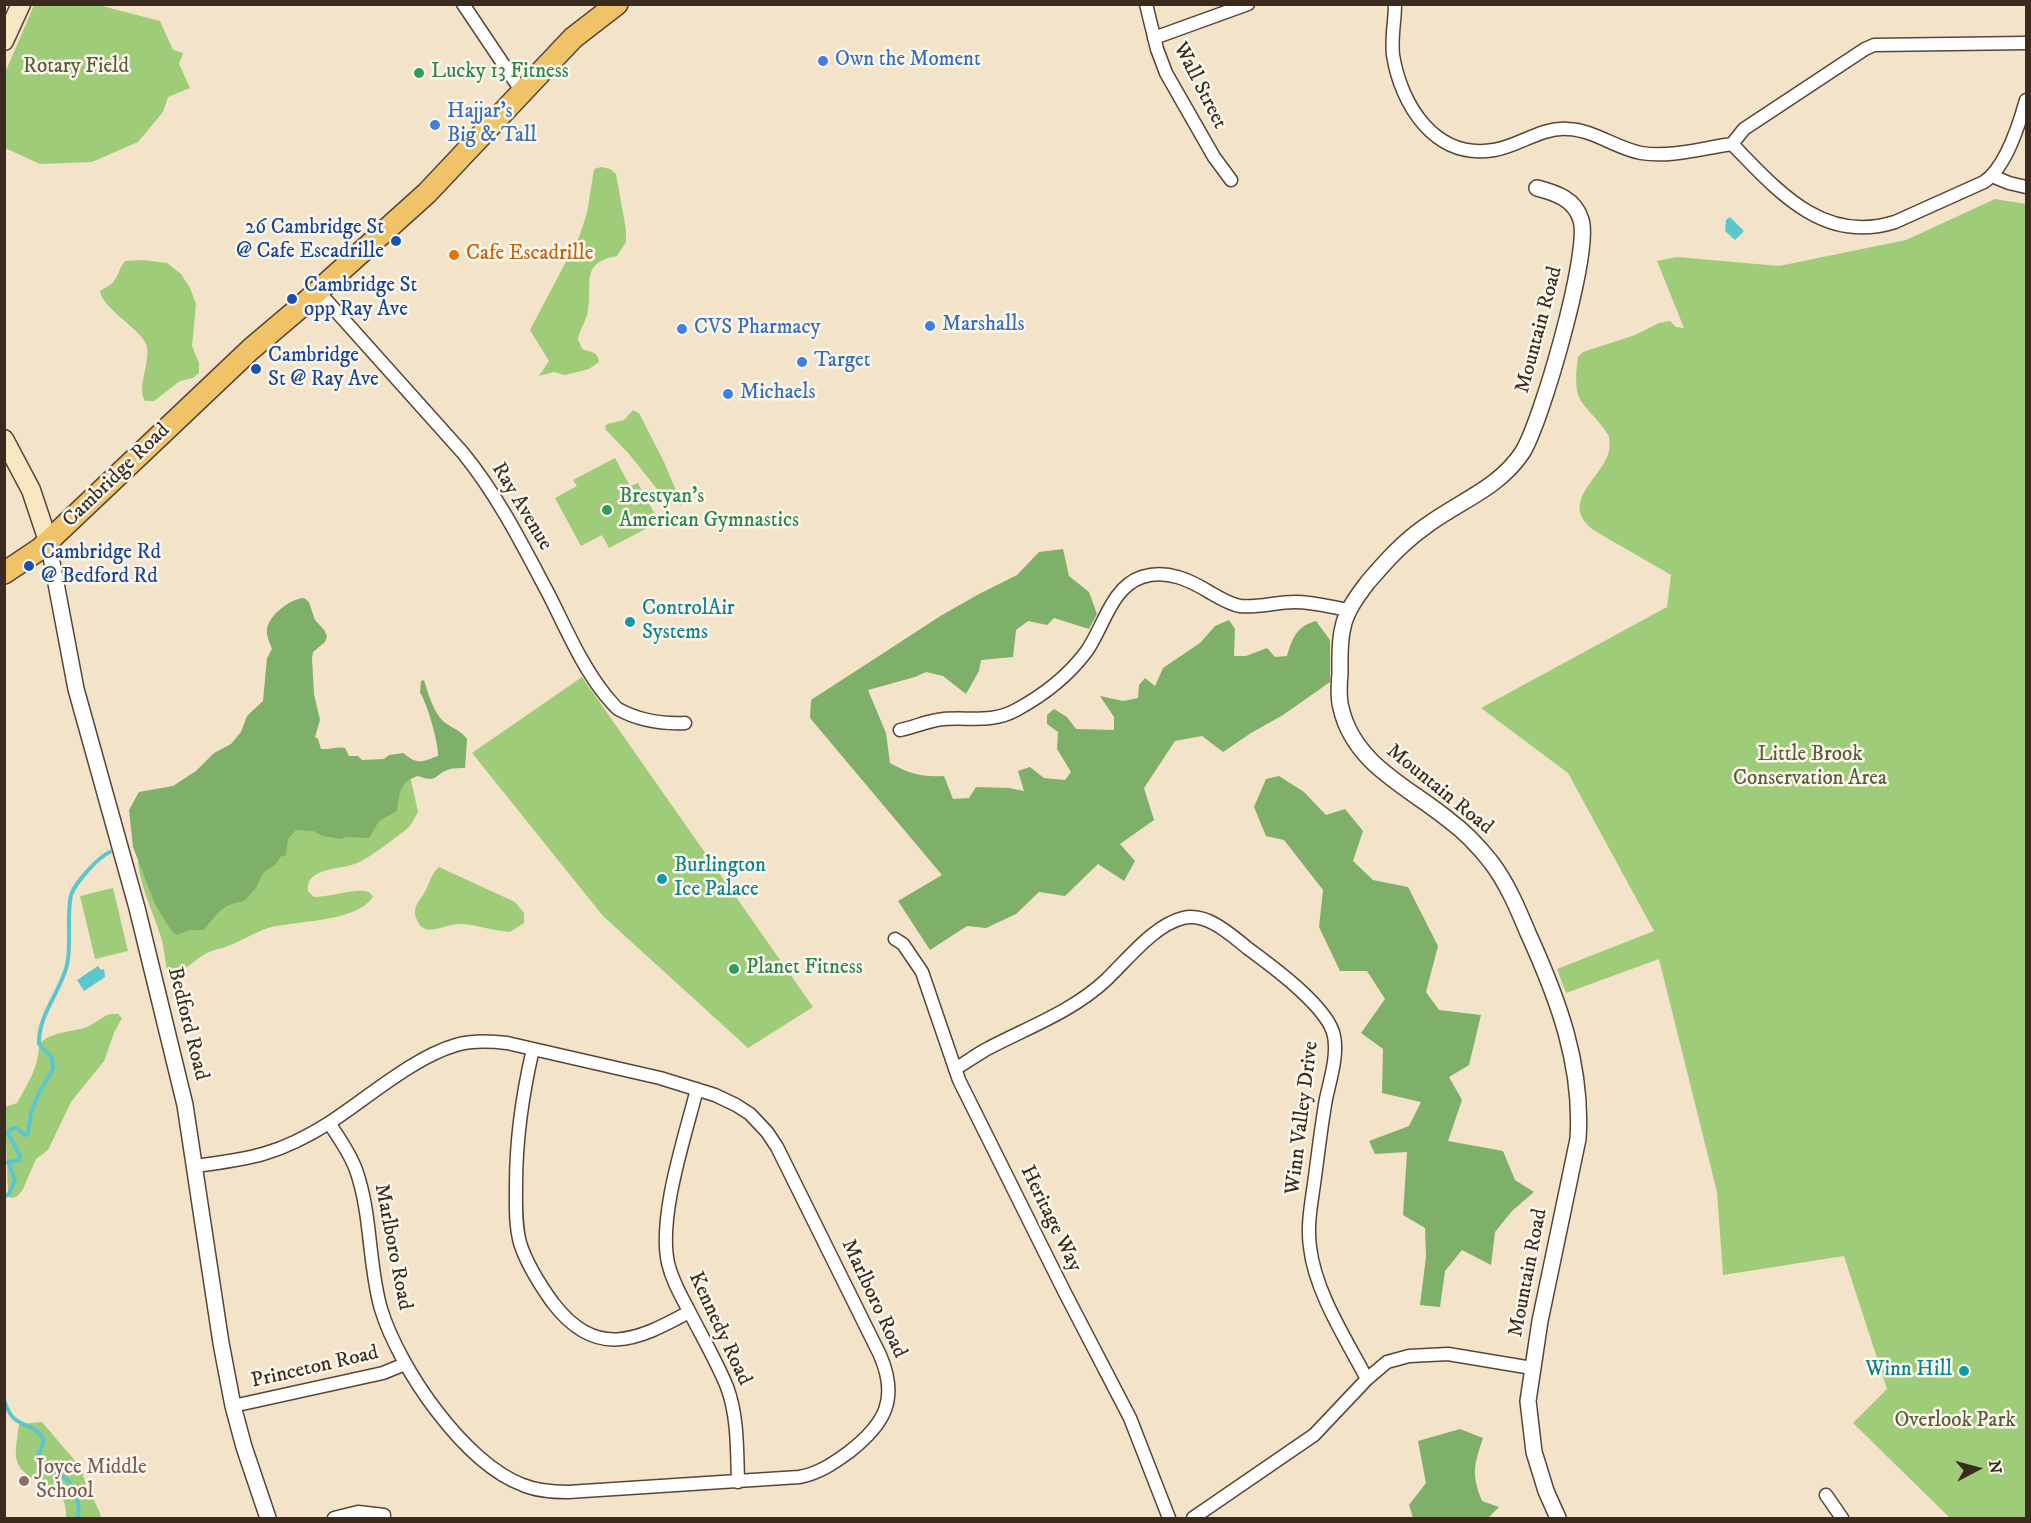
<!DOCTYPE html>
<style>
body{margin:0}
#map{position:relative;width:2031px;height:1523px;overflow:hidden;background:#f3e3c8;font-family:"IM FELL DW Pica",serif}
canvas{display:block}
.frame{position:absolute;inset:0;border:6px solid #3b2a1e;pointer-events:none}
.north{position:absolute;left:1947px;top:1439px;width:60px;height:60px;-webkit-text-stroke:4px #fbf7ec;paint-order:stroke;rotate:84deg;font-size:16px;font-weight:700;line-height:24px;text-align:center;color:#3b2a1e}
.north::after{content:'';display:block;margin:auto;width:21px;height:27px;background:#3b2a1e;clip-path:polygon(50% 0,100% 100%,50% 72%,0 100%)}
</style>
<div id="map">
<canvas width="2031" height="1523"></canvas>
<div class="frame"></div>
<div class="north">N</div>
</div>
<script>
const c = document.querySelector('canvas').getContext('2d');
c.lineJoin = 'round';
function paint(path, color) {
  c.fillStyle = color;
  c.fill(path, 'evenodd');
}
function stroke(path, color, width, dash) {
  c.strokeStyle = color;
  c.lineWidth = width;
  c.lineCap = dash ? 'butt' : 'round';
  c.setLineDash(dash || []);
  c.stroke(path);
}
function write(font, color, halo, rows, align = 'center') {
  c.font = font + ' "IM FELL DW Pica",serif';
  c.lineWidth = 5;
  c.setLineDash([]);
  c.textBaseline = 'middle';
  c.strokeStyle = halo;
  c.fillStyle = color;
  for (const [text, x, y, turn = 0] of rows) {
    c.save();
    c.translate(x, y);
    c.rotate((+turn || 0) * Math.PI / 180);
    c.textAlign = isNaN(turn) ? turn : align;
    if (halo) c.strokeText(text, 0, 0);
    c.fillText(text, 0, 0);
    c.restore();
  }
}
paint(new Path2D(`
 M 34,5 L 98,5 L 160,21 L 173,50 L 183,53 L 179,64 L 190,88 L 168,97 L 163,112 L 138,142 L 92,162 L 40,164 L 5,148 L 5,73 Z
 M 601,167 L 610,169 L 616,174 L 626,230 L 626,242 L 617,256 C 579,263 593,284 588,311 C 586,321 580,329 578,339 L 582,349 C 590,352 598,351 599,362 L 589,369 L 565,375 L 554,372 L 539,376 L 549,361 L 530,330 L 579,237 L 587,213 L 594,169 Z
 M 1995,199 L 2026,204 L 2026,1518 L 1950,1518 L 1853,1423 L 1887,1389 L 1844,1256 L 1723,1275 L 1717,1192 L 1659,959 L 1566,993 L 1557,969 L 1654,931 L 1568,773 L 1481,708 L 1667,607 L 1671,575 L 1595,531 C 1556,503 1603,478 1609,451 C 1610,446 1609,441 1609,436 C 1585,399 1571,409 1578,357 L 1583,352 L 1635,335 L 1659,323 L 1670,321 L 1676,327 L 1684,328 L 1657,261 L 1677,257 L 1779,266 L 1906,240 Z
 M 143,260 L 167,263 L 181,274 L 190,288 L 196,304 L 192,346 L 199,363 L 199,373 L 193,378 L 180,381 L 154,401 L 145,401 C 136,387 152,360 146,344 C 139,328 102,308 100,291 C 103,289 107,287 110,285 C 118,279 119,268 125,261 Z
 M 633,410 L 639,413 L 664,462 L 682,505 L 672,504 L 665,499 L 629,454 L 606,430 L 605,426 L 607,424 L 624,420 Z
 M 615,458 L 630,486 L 638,483 L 659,522 L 609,548 L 602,535 L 581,546 L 555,498 L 577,486 L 573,480 Z
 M 582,677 L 813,1007 L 748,1048 L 603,916 L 472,753 Z
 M 405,770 L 411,780 L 418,812 C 415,817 412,824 408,828 C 398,836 368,859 357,863 C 341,870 305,867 308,891 L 314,897 C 329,897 352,889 365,891 C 370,892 370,893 373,897 C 355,923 296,920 268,928 C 253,933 240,942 225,947 C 221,949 216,949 212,951 C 196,956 186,975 167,971 C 165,959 164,946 160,934 C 154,913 131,868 140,848 L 260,849 Z
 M 439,867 L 515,902 L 524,913 L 524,923 L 510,932 C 493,931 475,924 459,924 C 444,924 425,939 417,920 C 412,910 417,903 423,895 C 430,885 429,876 439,867 Z
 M 113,888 L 128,951 L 95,959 L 80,896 Z
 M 110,1014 L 118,1014 L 122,1018 L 114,1033 L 104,1061 L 71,1102 L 48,1150 L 36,1159 L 22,1191 L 16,1197 L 11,1198 L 8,1196 L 5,1107 L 17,1103 C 28,1083 39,1067 39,1044 C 51,1032 70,1032 84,1028 C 94,1025 101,1017 110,1014 Z
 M 42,1422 L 82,1469 L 84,1479 L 100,1513 L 101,1518 L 66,1518 C 70,1478 22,1489 16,1457 C 15,1450 18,1432 19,1424 Z`), '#9fcc79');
paint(new Path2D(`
 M 1063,549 L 1069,576 L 1089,592 L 1097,614 L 1089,629 L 1054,618 L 1047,625 L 1028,621 L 1016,630 L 1013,657 L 981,660 L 979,671 L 966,694 L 943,676 L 926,672 L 915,677 L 868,690 L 886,733 L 890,763 C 910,774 921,777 944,776 L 953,799 L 969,798 L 976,787 L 1009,788 L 1024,791 L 1018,771 L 1030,767 L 1044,778 L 1065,780 L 1071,772 L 1057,749 L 1058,732 L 1047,724 L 1047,715 L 1054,709 L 1067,717 L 1076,729 L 1114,730 L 1114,717 L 1100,696 L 1123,701 L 1138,698 L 1139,685 L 1145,678 L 1155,686 L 1163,668 L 1200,643 L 1215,626 L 1229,620 L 1235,629 L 1234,656 L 1246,656 L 1267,648 L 1275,657 L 1287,656 C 1292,638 1297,626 1316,621 L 1330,640 L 1330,682 L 1283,715 L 1251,733 L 1223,752 L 1202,736 L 1175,741 L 1144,788 L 1154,820 L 1120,844 L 1135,861 L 1124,881 L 1098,864 L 1065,896 L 1039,892 L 1016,914 L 986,928 L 967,926 L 930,950 L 898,901 L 942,875 L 810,718 L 811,700 L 942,615 L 979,594 L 1017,575 L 1039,552 Z
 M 304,598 L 309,602 L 315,620 L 325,631 L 327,637 L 325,642 L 313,652 L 312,658 L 314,694 L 320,720 L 315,737 L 318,739 L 321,749 C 329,750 338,746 345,748 L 349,756 L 358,756 L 362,760 L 384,759 L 389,755 L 403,753 C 418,765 421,762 438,756 C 439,745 427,702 420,693 L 421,681 L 424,680 C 428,693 433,711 443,721 C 451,728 461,730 467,739 L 465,768 C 460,768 454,768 450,769 C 434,774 438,784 418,776 C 400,781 399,794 397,811 L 379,821 L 369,838 L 348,837 L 340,839 L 323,836 L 313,831 L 296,830 L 288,839 L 286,855 L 280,857 L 276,864 L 263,873 L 256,888 L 244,901 C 222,904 217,914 204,930 L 191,930 L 176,935 L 170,929 L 155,904 L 133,847 L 129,810 L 139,792 L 173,786 L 196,771 L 214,753 L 231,744 L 241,732 L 247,716 L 263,701 L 267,658 L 272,649 C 270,643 266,636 267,629 C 269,615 290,599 304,598 Z
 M 1279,776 L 1304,792 L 1326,815 L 1345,809 L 1363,831 L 1353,861 L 1373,880 L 1408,887 L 1438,946 L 1426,992 L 1439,1010 L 1481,1015 L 1469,1065 L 1449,1077 L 1462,1100 L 1448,1141 L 1503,1151 L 1515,1180 L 1534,1192 L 1512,1211 L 1495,1232 L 1491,1265 L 1462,1250 L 1445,1271 L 1440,1307 L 1420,1305 L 1426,1257 L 1425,1228 L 1403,1215 L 1407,1152 L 1375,1154 L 1369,1141 L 1409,1126 L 1421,1102 L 1382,1093 L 1383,1049 L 1361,1033 L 1385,999 L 1367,971 L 1340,971 L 1319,927 L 1323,890 L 1284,840 L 1266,836 L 1254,807 L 1266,779 Z
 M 1460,1429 L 1483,1438 C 1474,1465 1471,1474 1482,1501 L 1499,1507 L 1488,1518 L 1413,1518 L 1409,1505 L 1426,1483 L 1418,1441 Z`), '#7fb069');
paint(new Path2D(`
 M 1730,217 L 1744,231 L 1735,240 L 1725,231 L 1726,220 Z
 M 98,966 L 101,970 L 104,969 L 105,977 L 84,991 L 77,980 Z`), '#5ac7d0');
stroke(new Path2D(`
 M 4,1197 L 9,1194 L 15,1180 L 8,1162 L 19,1160 L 20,1156 L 8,1133 L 11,1129 L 16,1128 L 25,1135 L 28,1134 L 31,1113 L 38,1095 L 53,1069 L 52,1058 L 39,1044 C 38,1015 60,993 67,965 C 72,943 66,918 71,895 C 75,883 98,857 110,852
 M 4,1400 C 14,1433 32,1418 44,1440 L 38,1456 C 44,1466 52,1468 61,1475 C 77,1485 80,1501 78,1518`), '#5ac7d0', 4);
const minor = new Path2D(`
 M 463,4 L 522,92
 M 1146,4 L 1157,49 L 1166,73 L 1214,157 L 1231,180
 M 1395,4 C 1395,22 1391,37 1393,55 C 1401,105 1435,160 1494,150 C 1520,146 1540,127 1568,129 C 1594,130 1615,148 1641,153 C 1670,158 1703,148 1732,144
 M 1154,38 L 1248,4
 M 2026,43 L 1874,45 L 1865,49 L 1744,129 L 1732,144 C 1777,190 1823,245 1895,222 L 1984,182 C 2006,167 2019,125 2026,100
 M 1992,176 L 2009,183 L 2026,187
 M 318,291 L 463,453 C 498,496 522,544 548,593 C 566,628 581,665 606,696 C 610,700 614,706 618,709 C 638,720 663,724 685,723
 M 900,730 C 915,727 929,720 944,719 C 969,717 993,723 1016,710 C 1042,696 1068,676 1086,652 C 1103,629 1111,587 1142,577 C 1167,569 1190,580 1211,593 C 1220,598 1229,604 1240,606 C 1258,608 1276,602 1295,602 C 1313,602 1331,607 1349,610
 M 895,939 L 903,944 L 922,972 L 959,1080 L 1064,1291 L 1130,1418 L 1169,1518
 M 533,1049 C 522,1096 516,1137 516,1185 C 516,1204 515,1224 520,1243 C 527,1265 540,1285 553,1303 C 596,1359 636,1341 689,1312
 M 955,1069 C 965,1063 975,1056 985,1050 C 1026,1028 1072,1012 1106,980 C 1127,960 1154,925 1183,918 C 1208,912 1232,936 1250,950 C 1273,967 1329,1008 1334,1036 C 1338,1056 1330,1080 1326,1099 C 1321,1127 1318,1155 1314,1184 C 1311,1205 1307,1226 1310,1247 C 1315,1292 1346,1339 1367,1379
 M 697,1089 C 685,1137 658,1216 668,1263 C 672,1280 680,1294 688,1309 C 701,1335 716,1360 727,1387 C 738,1416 737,1451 738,1482
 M 195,1166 C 251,1159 280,1154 329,1123 C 339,1138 350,1153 356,1170 C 372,1215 368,1264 381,1309 C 399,1368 464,1463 523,1485 C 537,1491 553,1492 568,1492 L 799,1477 C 818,1474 834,1463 849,1452 C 885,1424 899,1399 880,1355 L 777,1147 L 767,1132 L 750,1114 L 736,1105 L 715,1095 L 660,1078 L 507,1043 C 490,1041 473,1040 456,1045 C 414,1057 366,1099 329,1123
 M 233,1406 L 383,1373 L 405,1364
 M 1826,1495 L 1842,1518
 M 334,1518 L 358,1512 L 384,1515
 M 1193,1518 L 1314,1435 L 1367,1379 L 1387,1362 L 1409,1356 L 1448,1354 L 1532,1368`);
const tertiary = new Path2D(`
 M 1537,188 C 1556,193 1575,199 1581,220 C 1591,251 1541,424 1522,453 C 1499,488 1458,502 1426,526 C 1403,542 1386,561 1368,582 C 1358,595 1346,611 1343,627 C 1339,642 1340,658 1340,673 C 1339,684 1338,697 1341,708 C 1354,765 1409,787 1450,821 C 1465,832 1479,847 1491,862 C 1507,883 1518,909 1528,933 C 1558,999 1583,1065 1578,1139 L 1540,1321 L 1528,1401 L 1534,1452 L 1546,1491 L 1558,1518
 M 48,541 L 76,689 L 137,908 L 185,1105 L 221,1343 L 233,1406 L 244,1447 L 268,1518`);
const secondary = new Path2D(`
 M 4,41 L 21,4
 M 4,439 L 31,490 L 48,541`);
const trunk = new Path2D(`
 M 4,573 L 40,549 L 251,349 L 297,310 L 427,193 L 573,38 L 617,4`);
stroke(minor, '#574638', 15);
stroke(tertiary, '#574638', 18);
stroke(secondary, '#574638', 21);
stroke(trunk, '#574638', 24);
stroke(minor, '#fff', 12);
stroke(tertiary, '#fff', 15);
stroke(secondary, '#f9e7c3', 18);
stroke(trunk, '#f0c369', 21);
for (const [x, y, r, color] of [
 [823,61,6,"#3f7fe0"],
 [419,73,6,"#2e9e5b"],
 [435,125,6,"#3f7fe0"],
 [396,241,6,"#1a4fb4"],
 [454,255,6,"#e8710a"],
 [292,299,6,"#1a4fb4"],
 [930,326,6,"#3f7fe0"],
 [682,329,6,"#3f7fe0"],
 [802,362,6,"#3f7fe0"],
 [256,369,6,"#1a4fb4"],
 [728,394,6,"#3f7fe0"],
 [607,510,6,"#2e9e5b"],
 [29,566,6,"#1a4fb4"],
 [630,622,6,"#0f9aa8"],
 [662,879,6,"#0f9aa8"],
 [734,969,6,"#2e9e5b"],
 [1964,1371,6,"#0f9aa8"],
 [24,1481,6,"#8d6e63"]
]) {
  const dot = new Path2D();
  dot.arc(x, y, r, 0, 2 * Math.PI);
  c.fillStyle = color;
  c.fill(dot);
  stroke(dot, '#fbf7ec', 2);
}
write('21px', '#366cbe', '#fbf7ec', [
 ["Own the Moment",835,61],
 ["Hajjar's",447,113],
 ["Big & Tall",447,137],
 ["Marshalls",942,326],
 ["CVS Pharmacy",694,329],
 ["Target",814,362],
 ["Michaels",740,394]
], 'left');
write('21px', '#595b39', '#fbf7ec', [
 ["Rotary Field",76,68],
 ["Little Brook",1810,756],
 ["Conservation Area",1810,780],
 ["Overlook Park",1955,1422]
]);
write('21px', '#27864d', '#fbf7ec', [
 ["Lucky 13 Fitness",431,73],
 ["Brestyan's",619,498],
 ["American Gymnastics",619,522],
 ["Planet Fitness",746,969]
], 'left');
write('21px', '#3b2a1e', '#fbf7ec', [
 ["Wall Street",1199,86,63],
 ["Mountain Road",1540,330,-75],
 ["Cambridge Road",117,476,-44],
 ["Ray Avenue",521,507,59],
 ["Mountain Road",1439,790,39],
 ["Bedford Road",187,1024,76],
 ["Winn Valley Drive",1303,1118,-83],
 ["Heritage Way",1050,1219,64],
 ["Marlboro Road",392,1247,79],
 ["Mountain Road",1529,1273,-79],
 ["Marlboro Road",873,1299,65],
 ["Kennedy Road",719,1329,65],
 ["Princeton Road",315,1368,-13]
]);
write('21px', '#164399', '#fbf7ec', [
 ["26 Cambridge St",384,229,"right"],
 ["@ Cafe Escadrille",384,253,"right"],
 ["Cambridge St",304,287],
 ["opp Ray Ave",304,311],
 ["Cambridge",268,357],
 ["St @ Ray Ave",268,381],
 ["Cambridge Rd",41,554],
 ["@ Bedford Rd",41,578]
], 'left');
write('21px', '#c56008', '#fbf7ec', [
 ["Cafe Escadrille",466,255]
], 'left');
write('21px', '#0d838f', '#fbf7ec', [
 ["ControlAir",642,610],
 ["Systems",642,634],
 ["Burlington",674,867],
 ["Ice Palace",674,891],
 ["Winn Hill",1952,1371,"right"]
], 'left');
write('21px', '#785e54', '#fbf7ec', [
 ["Joyce Middle",36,1469],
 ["School",36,1493]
], 'left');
</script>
